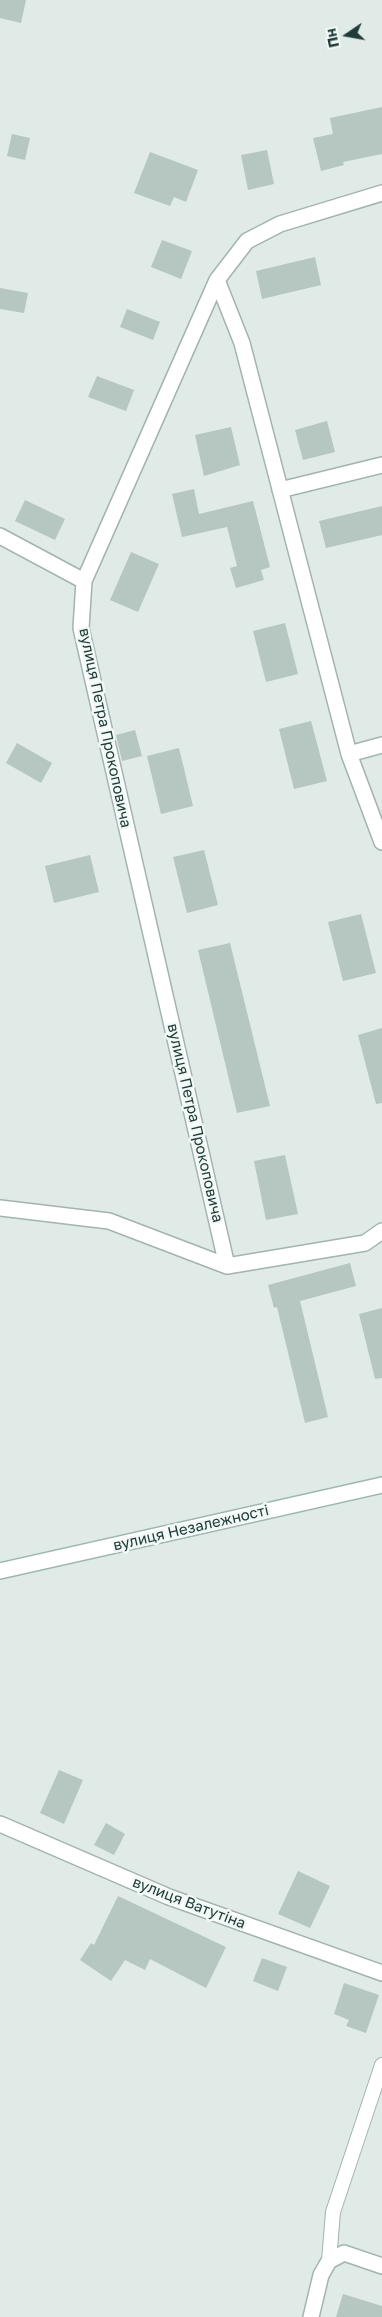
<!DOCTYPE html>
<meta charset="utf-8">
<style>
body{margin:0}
#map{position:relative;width:382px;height:2317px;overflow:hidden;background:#e0ebe8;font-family:"Golos Text",sans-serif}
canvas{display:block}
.north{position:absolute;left:322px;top:10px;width:50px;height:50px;-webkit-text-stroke:4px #f1f8f5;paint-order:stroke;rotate:258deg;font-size:14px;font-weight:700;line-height:20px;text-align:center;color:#213c38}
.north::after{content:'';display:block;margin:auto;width:18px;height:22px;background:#213c38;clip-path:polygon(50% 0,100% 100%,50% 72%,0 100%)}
</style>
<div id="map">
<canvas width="382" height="2317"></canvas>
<div class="north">Пн</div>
</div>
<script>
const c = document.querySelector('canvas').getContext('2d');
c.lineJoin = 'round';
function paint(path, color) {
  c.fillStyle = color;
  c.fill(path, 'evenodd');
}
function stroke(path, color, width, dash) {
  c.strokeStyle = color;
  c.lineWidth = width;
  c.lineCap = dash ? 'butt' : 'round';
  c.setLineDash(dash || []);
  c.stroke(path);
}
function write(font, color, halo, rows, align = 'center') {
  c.font = font + ' "Golos Text",sans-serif';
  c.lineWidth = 5;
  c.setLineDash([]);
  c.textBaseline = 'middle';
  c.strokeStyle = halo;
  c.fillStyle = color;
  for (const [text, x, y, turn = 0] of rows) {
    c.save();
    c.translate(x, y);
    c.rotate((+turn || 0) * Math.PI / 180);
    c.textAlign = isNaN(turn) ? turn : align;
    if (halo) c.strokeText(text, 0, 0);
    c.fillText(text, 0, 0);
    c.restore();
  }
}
paint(new Path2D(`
 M 0,0 L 26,0 L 21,23 L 0,18 Z
 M 382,107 L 382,154 L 343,162 L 344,165 L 321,171 L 313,138 L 333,134 L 330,118 Z
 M 12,134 L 30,138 L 25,160 L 7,156 Z
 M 267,150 L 274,184 L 248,190 L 241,155 Z
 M 150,152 L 198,170 L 186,202 L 174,197 L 170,206 L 134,193 Z
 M 162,240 L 192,251 L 181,279 L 151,267 Z
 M 315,257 L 321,285 L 262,299 L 256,271 Z
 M 0,288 L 28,293 L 24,313 L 0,309 Z
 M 127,309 L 160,322 L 153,340 L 120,327 Z
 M 97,376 L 134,390 L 126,411 L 88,397 Z
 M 327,421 L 335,452 L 303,460 L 295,430 Z
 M 231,427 L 240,465 L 204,476 L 195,435 Z
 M 194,489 L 199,514 L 253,501 L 270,567 L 261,570 L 264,580 L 236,588 L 230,568 L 237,566 L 227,527 L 182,537 L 172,494 Z
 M 25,500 L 65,519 L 55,540 L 15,521 Z
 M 382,506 L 382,535 L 326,548 L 319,521 Z
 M 131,552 L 159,564 L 138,612 L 110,600 Z
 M 285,623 L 298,674 L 266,682 L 253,631 Z
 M 311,721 L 327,781 L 294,789 L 279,729 Z
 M 135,730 L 142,756 L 122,761 L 116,735 Z
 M 17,743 L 52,763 L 41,783 L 6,763 Z
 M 179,748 L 193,806 L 161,814 L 147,756 Z
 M 204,850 L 218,905 L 187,913 L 173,857 Z
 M 90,855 L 99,892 L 54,903 L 45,866 Z
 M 361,914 L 376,973 L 343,981 L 328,922 Z
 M 230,943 L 270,1106 L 237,1113 L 198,950 Z
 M 382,1028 L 382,1103 L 376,1104 L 358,1035 Z
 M 285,1155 L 298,1214 L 266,1220 L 254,1161 Z
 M 350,1263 L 356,1286 L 300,1301 L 328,1417 L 305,1423 L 277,1307 L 274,1308 L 268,1285 Z
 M 382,1308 L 382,1378 L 375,1379 L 359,1314 Z
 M 59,1770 L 83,1780 L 64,1824 L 40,1813 Z
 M 106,1823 L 125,1834 L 114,1855 L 94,1845 Z
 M 298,1871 L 330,1886 L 310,1928 L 278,1914 Z
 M 118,1896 L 226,1947 L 206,1988 L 150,1959 L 145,1970 L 125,1960 L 111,1981 L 80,1960 L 91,1943 L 94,1945 Z
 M 262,1958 L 287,1967 L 278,1991 L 253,1981 Z
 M 344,1983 L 379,1995 L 366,2033 L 346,2026 L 349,2020 L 334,2014 Z
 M 343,2294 L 382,2306 L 382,2317 L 336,2317 Z`), '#b6c6c1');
const lane = new Path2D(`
 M 329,2261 L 333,2212 L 382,2065`);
const street = new Path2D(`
 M 217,280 L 242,343 L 349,754 L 382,842
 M 280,490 L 382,465
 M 0,536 L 84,581
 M 349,754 L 382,745
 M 0,1208 L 109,1221 L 227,1266
 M 227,1266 L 81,628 L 84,581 L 217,280 L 247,241 L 280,224 L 382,193
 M 227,1266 L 365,1243 L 382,1231
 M 0,1824 L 169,1897 L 382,1973
 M 311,2317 L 321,2275 L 329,2261 L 344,2253 L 382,2266`);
const secondary = new Path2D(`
 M 0,1571 L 382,1485`);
stroke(lane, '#a3b3b0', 16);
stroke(street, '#a3b3b0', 18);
stroke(secondary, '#9fb7b1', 18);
stroke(lane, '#fff', 14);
stroke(street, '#fff', 15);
stroke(secondary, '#fff', 15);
write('15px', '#213c38', '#f1f8f5', [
 ["вулиця Петра Прокоповича",105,728,78],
 ["вулиця Петра Прокоповича",195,1123,77],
 ["вулиця Незалежності",191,1528,-13],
 ["вулиця Ватутіна",189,1903,21]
]);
</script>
